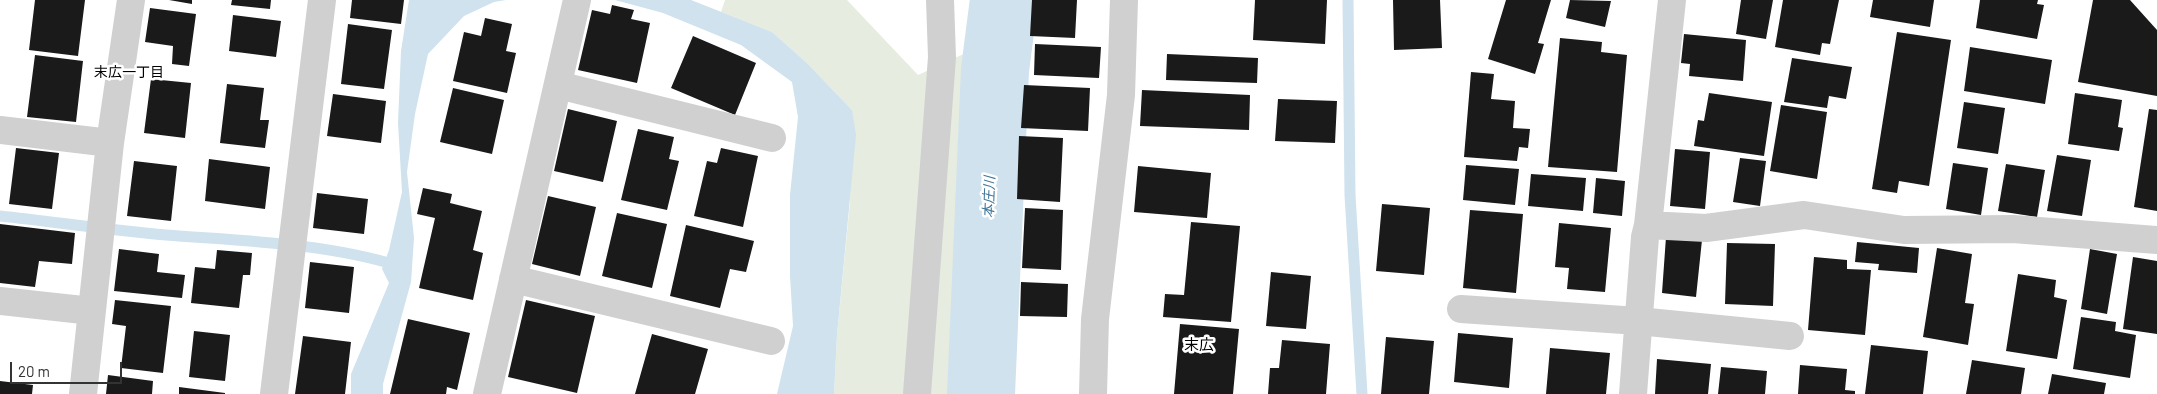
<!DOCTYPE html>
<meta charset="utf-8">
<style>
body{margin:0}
#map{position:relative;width:2157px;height:394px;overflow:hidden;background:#fff;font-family:Barlow,sans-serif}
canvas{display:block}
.scale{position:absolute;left:10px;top:362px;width:112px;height:22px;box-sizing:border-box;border:2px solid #333;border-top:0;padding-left:6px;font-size:15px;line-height:18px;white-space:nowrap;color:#333;-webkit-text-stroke:4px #fff;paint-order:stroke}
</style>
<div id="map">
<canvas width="2157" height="394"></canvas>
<div class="scale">20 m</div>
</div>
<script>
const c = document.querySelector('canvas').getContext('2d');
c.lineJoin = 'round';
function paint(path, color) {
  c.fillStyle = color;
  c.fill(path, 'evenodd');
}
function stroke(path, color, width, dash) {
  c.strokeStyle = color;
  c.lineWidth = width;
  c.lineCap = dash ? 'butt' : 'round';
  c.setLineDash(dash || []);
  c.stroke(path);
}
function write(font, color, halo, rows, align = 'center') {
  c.font = font + ' Barlow,"Noto Sans JP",sans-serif';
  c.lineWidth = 5;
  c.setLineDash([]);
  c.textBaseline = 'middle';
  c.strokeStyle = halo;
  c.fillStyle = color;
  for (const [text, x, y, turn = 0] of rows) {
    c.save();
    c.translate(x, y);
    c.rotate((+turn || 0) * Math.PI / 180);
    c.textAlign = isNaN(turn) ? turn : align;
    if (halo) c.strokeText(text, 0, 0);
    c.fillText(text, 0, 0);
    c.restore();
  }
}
paint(new Path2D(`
 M 725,0 L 847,0 L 918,75 L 968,52 L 965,394 L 834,394 L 837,335 L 850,202 L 852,110 L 807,63 L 772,32 L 721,12 Z`), '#e6ecdf');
paint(new Path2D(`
 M 409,0 L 506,0 L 494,2 L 464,16 L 428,54 L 415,114 L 407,172 L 414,238 L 411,282 L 383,384 L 383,394 L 351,394 L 351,374 L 389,283 L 382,269 L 389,250 L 402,192 L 398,123 L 401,51 Z
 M 615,0 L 691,0 L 772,32 L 807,63 L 852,110 L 856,135 L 837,335 L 834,394 L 777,394 L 793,326 L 790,276 L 790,195 L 798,117 L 792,82 L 741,45 L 663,13 Z`), '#cfe2ee');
stroke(new Path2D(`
 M 1348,0 L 1350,195 L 1362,394
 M 0,216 C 55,222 111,230 166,235 C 243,241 325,243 399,266`), '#cfe2ee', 11);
stroke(new Path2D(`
 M 981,394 L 995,70 L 1004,0`), '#cfe2ee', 68);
paint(new Path2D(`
 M 35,0 L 85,0 L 78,56 L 29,50 Z
 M 169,0 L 192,0 L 192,4 Z
 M 232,0 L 271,0 L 270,9 L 231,5 Z
 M 352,0 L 404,0 L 401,24 L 350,18 Z
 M 1032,0 L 1077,0 L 1075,38 L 1030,36 Z
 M 1255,0 L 1327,0 L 1325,44 L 1253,40 Z
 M 1393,0 L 1440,0 L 1442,48 L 1394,50 Z
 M 1506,0 L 1551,0 L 1538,43 L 1544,44 L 1535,74 L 1488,59 Z
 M 1570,0 L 1611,1 L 1605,27 L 1566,18 Z
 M 1741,0 L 1773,0 L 1766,39 L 1736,34 Z
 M 1783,0 L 1839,0 L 1830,44 L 1822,43 L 1820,55 L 1775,47 Z
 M 1873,0 L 1934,0 L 1930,27 L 1870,17 Z
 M 1980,0 L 2038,0 L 2037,4 L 2044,5 L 2037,39 L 1976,28 Z
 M 2093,0 L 2130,0 L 2157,30 L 2157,96 L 2078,82 Z
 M 612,5 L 634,10 L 631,19 L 650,23 L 637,83 L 578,70 L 592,10 L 610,14 Z
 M 150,8 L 196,14 L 189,66 L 172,64 L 173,46 L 145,42 Z
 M 233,15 L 281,21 L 276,57 L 229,51 Z
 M 485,18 L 512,24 L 506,51 L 516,53 L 507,93 L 453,81 L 464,32 L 481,36 Z
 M 348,24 L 392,30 L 384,89 L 341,84 Z
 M 1897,32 L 1951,40 L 1929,186 L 1899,181 L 1897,193 L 1872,189 Z
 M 1684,34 L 1746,40 L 1743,81 L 1689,76 L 1690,64 L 1681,63 Z
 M 693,36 L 756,63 L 735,115 L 671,88 Z
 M 1560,38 L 1602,42 L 1601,52 L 1627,55 L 1617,172 L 1548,167 Z
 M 1035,44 L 1101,47 L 1099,78 L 1034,75 Z
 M 1970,47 L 2052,60 L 2045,104 L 1964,91 Z
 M 1167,54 L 1258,58 L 1257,83 L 1166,80 Z
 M 35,55 L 83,61 L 76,122 L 27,117 Z
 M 1792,58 L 1852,67 L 1846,99 L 1829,96 L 1827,108 L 1784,102 Z
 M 1471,72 L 1494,74 L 1491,99 L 1515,101 L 1513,128 L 1530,129 L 1528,148 L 1519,147 L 1517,161 L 1464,157 Z
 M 151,79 L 191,83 L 185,138 L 144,133 Z
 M 227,84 L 264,88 L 260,120 L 269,120 L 265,148 L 220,143 Z
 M 1024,85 L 1090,88 L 1088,131 L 1021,128 Z
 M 453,88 L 504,100 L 492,154 L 440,142 Z
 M 1142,90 L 1250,95 L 1249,130 L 1140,126 Z
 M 1709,93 L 1772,102 L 1764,156 L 1694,146 L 1698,120 L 1704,121 Z
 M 2075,93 L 2122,100 L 2118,127 L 2123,128 L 2119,151 L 2068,144 Z
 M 333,94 L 386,101 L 381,143 L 327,136 Z
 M 1278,99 L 1337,101 L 1335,143 L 1275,141 Z
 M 1964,102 L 2005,108 L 1998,154 L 1957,148 Z
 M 1781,105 L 1827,112 L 1817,179 L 1770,171 Z
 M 568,109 L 617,121 L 603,182 L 554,171 Z
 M 2149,109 L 2157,110 L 2157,211 L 2134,207 Z
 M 638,129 L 674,137 L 669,159 L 679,161 L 667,210 L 621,200 Z
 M 1019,136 L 1063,138 L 1060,202 L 1017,199 Z
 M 16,148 L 59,153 L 52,209 L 9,204 Z
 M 721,148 L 758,156 L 743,227 L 694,216 L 707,161 L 717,163 Z
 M 1675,149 L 1710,152 L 1705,209 L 1670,206 Z
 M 2057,155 L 2091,160 L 2082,216 L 2047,211 Z
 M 1740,158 L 1766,161 L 1760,206 L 1733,202 Z
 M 209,159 L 270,167 L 265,209 L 205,201 Z
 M 134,161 L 177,166 L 171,221 L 127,216 Z
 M 1953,163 L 1988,168 L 1981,215 L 1946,209 Z
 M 2006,164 L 2045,170 L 2037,217 L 1998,211 Z
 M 1466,165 L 1519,169 L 1515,205 L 1463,200 Z
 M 1138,166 L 1211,173 L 1207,218 L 1134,212 Z
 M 1531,174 L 1586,178 L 1583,211 L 1528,206 Z
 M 1596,178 L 1625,181 L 1622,216 L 1593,213 Z
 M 423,188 L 452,194 L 450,203 L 482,211 L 473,250 L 483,253 L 473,300 L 419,288 L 435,218 L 417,214 Z
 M 317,193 L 368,199 L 364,234 L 313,228 Z
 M 548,196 L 596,207 L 580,276 L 532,264 Z
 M 1382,204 L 1430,208 L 1424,275 L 1376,271 Z
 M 1025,208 L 1063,210 L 1061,270 L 1022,268 Z
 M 1470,210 L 1523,214 L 1516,293 L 1463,288 Z
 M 617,213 L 667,224 L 652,288 L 602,276 Z
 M 1191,222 L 1240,226 L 1231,322 L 1163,317 L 1165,294 L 1184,295 Z
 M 1559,223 L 1611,228 L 1605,292 L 1567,289 L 1569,268 L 1555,267 Z
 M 0,224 L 75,233 L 72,264 L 39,261 L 35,287 L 0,283 Z
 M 686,225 L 754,241 L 746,272 L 730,269 L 720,308 L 670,296 Z
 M 1666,237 L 1702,240 L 1696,297 L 1662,293 Z
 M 1857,242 L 1919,248 L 1917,273 L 1878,270 L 1879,264 L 1855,262 Z
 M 1727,243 L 1775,244 L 1773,306 L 1725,304 Z
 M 1937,248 L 1972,254 L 1965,303 L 1974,304 L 1968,345 L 1923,337 Z
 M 119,249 L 159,254 L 157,272 L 185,275 L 182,298 L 114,291 Z
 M 2090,249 L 2117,254 L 2107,314 L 2081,309 Z
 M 217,250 L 252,253 L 250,275 L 243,275 L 239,308 L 191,303 L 195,267 L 215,269 Z
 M 1814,257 L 1847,260 L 1847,269 L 1871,270 L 1865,335 L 1808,330 Z
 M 2133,257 L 2157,261 L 2157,334 L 2123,329 Z
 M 310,262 L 354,267 L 349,313 L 305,308 Z
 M 1271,272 L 1311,276 L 1306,329 L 1266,326 Z
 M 2018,274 L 2056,280 L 2054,297 L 2067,300 L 2057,359 L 2006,351 Z
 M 1021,282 L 1068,284 L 1067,317 L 1020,316 Z
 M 115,300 L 171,306 L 163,373 L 121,368 L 126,326 L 112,324 Z
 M 526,300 L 595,316 L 577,393 L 508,377 Z
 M 2081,317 L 2116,322 L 2115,331 L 2136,335 L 2130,378 L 2073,369 Z
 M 408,319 L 470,333 L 457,390 L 447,387 L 446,394 L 390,394 Z
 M 1180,324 L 1239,329 L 1233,394 L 1174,394 Z
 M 194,331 L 230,335 L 225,381 L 189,377 Z
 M 1458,333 L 1513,338 L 1509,388 L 1454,382 Z
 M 652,334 L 708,349 L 695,394 L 635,394 Z
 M 303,336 L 351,342 L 345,394 L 295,394 Z
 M 1386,337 L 1434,341 L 1429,394 L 1381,394 Z
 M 1282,340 L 1330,344 L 1326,394 L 1268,394 L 1270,368 L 1279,368 Z
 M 1871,345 L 1928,351 L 1923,394 L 1865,394 Z
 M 1550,348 L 1610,353 L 1606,394 L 1546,394 Z
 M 1657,359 L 1711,364 L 1708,394 L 1655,394 Z
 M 1972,360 L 2025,368 L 2021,394 L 1966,394 Z
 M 1800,365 L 1847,369 L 1845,390 L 1855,391 L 1855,394 L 1798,394 Z
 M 1721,367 L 1767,371 L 1765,394 L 1718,394 Z
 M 2052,374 L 2106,383 L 2104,394 L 2048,394 Z
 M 108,375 L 153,381 L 152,394 L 106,394 Z
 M 0,381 L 33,385 L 32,394 L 0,394 Z
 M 179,387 L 225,393 L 225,394 L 179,394 Z`), '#1a1a1a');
stroke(new Path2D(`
 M 558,85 L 772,138
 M 0,130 L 110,143 L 131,0
 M 1648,225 L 1706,228 L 1804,215 L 1904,230 L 2013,229 L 2157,240
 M 513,279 L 771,341
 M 0,301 L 92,311
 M 1461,309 L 1638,321 L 1790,336
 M 83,394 L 110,143
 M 274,394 L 322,0
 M 487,394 L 577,0
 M 917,394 L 942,57 L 940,0
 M 1093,394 L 1095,319 L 1121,95 L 1124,0
 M 1633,394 L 1645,237 L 1648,225 L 1672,0`), '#d0d0d0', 28);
write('14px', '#000', '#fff', [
 ["末広一丁目",129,72]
]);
write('italic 14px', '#3f7597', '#fff', [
 ["本庄川",989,197,-88]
]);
write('15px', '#000', '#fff', [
 ["末広",1199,345]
]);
</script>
